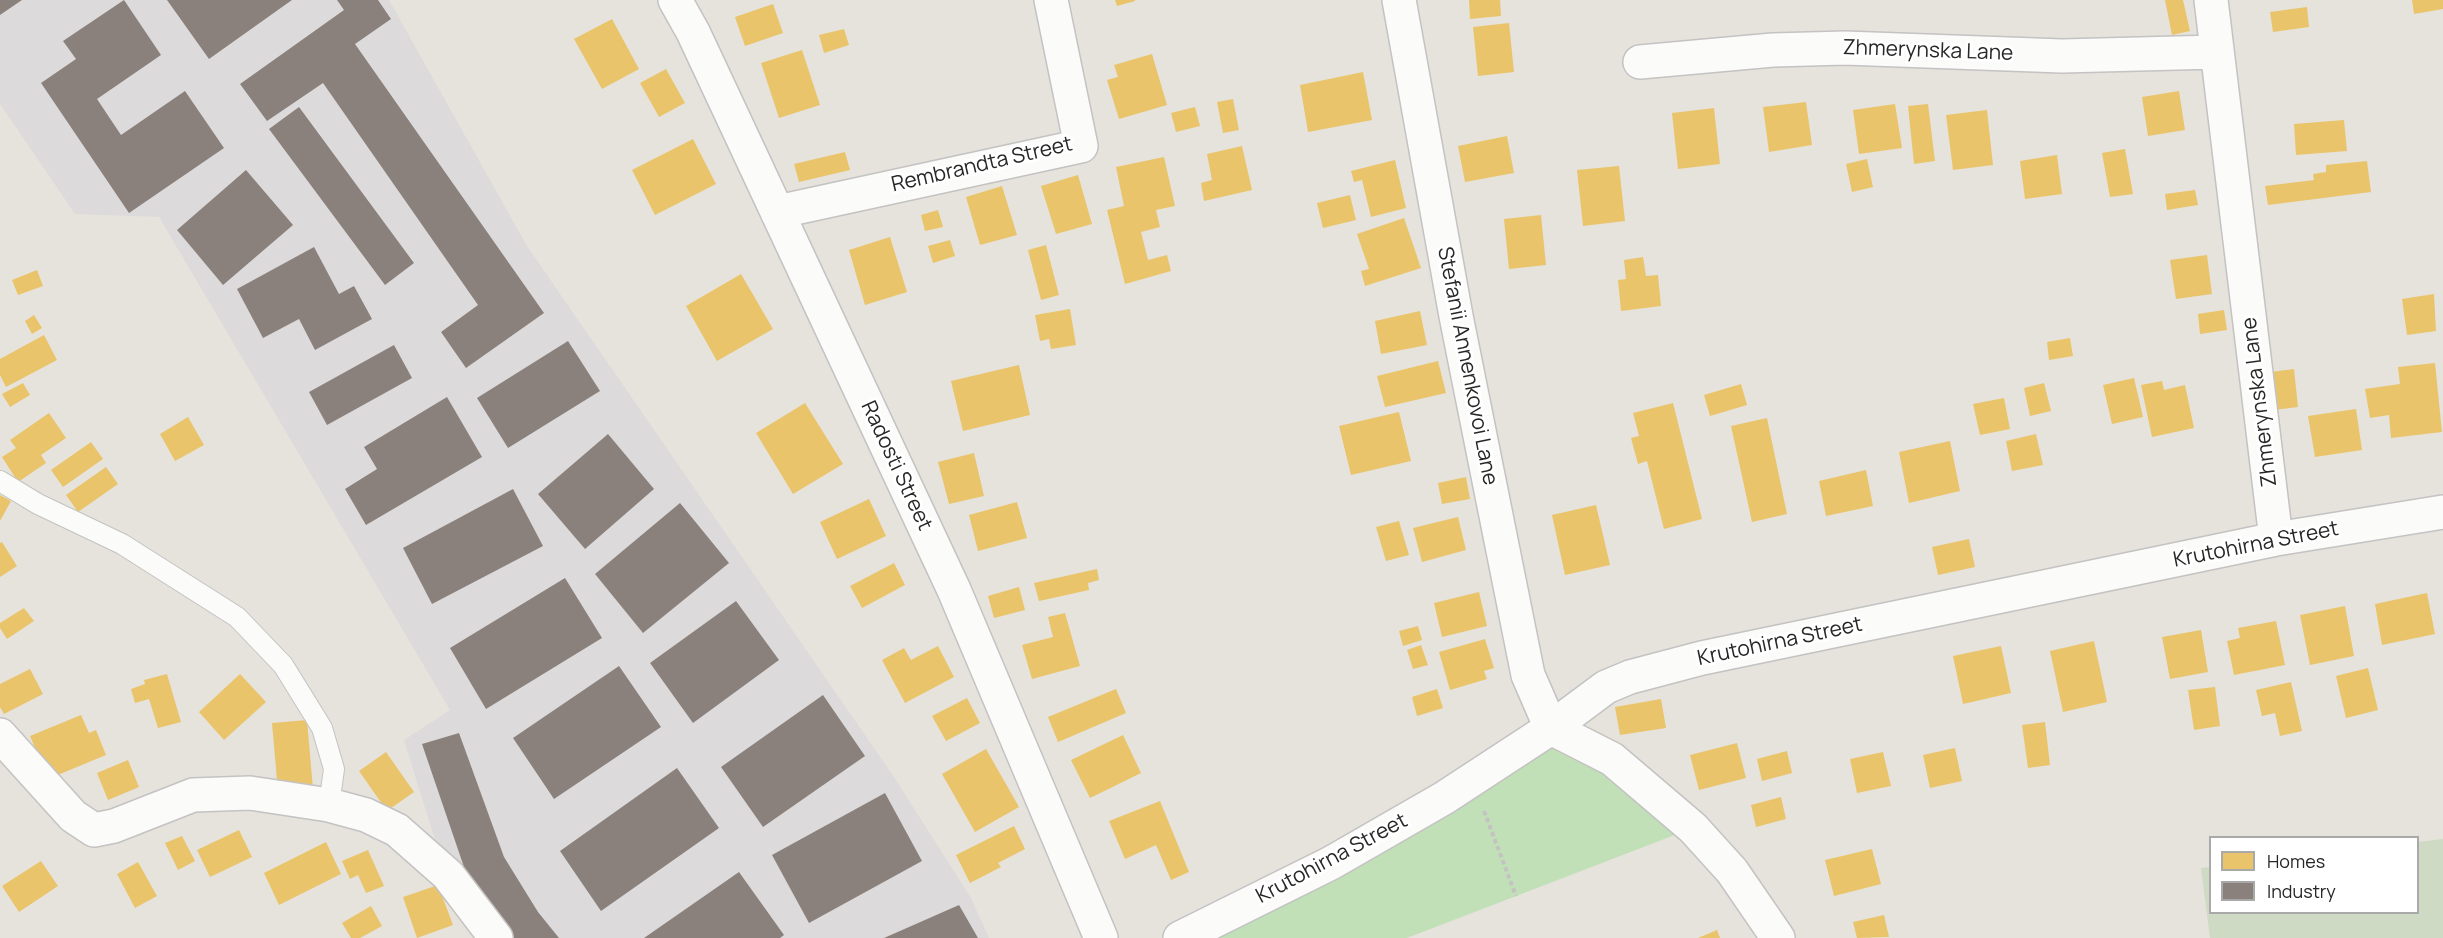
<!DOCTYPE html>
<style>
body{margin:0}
#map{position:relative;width:2443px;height:938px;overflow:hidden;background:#e6e3dc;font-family:Manrope,sans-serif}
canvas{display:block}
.legend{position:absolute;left:2209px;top:836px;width:210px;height:78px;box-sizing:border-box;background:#fff;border:2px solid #a9a9a9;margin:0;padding:8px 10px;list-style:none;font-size:18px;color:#272727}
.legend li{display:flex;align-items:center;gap:12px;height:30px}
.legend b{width:30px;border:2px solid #a9a9a9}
</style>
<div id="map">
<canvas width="2443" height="938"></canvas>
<ul class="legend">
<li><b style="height:16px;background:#e9c46a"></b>Homes</li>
<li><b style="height:16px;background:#8a817c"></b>Industry</li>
</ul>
</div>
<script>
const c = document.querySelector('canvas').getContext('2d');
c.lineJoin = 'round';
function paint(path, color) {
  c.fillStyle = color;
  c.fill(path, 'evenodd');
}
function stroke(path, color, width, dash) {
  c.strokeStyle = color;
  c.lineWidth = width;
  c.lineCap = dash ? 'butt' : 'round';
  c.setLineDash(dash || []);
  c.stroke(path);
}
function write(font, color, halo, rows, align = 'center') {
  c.font = font + ' Manrope,sans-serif';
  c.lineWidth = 6;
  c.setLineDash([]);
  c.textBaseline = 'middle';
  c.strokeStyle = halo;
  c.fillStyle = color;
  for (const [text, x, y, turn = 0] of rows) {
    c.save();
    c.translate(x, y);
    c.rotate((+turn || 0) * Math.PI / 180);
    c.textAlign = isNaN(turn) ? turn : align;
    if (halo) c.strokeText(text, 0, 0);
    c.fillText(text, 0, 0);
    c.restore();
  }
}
paint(new Path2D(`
 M 0,0 L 389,0 L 527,246 L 894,777 L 971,898 L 989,938 L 485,938 L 449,885 L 404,740 L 450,710 L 159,217 L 75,214 L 0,104 Z`), '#dddadb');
paint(new Path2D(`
 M 1551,728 L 1693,828 L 1407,938 L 1180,938 Z`), '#c1e0b7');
paint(new Path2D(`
 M 2443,839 L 2443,938 L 2210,938 L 2201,868 L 2210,867 L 2210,912 L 2418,912 L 2418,842 Z`), '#cedac4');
paint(new Path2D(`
 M 1115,0 L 1135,0 L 1135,1 L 1117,6 Z
 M 1469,0 L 1500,0 L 1501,16 L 1470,19 Z
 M 2165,0 L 2183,0 L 2190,31 L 2172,35 Z
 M 2412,0 L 2443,0 L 2443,9 L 2414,14 Z
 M 773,4 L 783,33 L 745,46 L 735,17 Z
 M 2307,7 L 2309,27 L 2273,32 L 2270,12 Z
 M 612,19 L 639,69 L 602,89 L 574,39 Z
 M 1509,23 L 1514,72 L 1478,76 L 1473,27 Z
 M 844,29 L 849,45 L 824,53 L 819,35 Z
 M 802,50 L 820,105 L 779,118 L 761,63 Z
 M 1152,54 L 1167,105 L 1119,119 L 1107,80 L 1118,77 L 1114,65 Z
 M 666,69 L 685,103 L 659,117 L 640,83 Z
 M 1363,72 L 1372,120 L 1308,132 L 1300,85 Z
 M 2179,91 L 2185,130 L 2148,136 L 2142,97 Z
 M 1233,99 L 1239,130 L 1223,133 L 1217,102 Z
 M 1806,102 L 1812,145 L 1769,152 L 1763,107 Z
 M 1895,104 L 1902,148 L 1859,154 L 1853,110 Z
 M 1928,104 L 1935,161 L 1914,164 L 1908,106 Z
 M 1195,107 L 1200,126 L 1176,132 L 1171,113 Z
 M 1714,108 L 1720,164 L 1678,169 L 1672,113 Z
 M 1987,110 L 1993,165 L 1953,170 L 1946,115 Z
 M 2344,120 L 2347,151 L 2296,155 L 2294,124 Z
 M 1507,136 L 1514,173 L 1465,182 L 1458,146 Z
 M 693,139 L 716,184 L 655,215 L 632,170 Z
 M 1242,146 L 1252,190 L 1204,201 L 1201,183 L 1212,180 L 1207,154 Z
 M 2125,149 L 2133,194 L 2110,197 L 2102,153 Z
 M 845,152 L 850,170 L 799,182 L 794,164 Z
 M 2057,155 L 2062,194 L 2025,199 L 2020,161 Z
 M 1164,157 L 1175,206 L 1156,210 L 1160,227 L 1141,232 L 1148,260 L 1167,255 L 1171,271 L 1125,284 L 1107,210 L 1124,206 L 1116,167 Z
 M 1867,159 L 1873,187 L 1852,192 L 1846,164 Z
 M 1395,160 L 1406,208 L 1371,217 L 1362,180 L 1354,182 L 1351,171 Z
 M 2367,161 L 2371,192 L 2268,205 L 2265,186 L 2314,180 L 2313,174 L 2326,172 L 2326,165 Z
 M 1619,166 L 1625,221 L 1583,226 L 1577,170 Z
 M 1078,175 L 1092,224 L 1056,234 L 1041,186 Z
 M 1002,186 L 1017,235 L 980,245 L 966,197 Z
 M 2195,190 L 2198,205 L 2167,210 L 2165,194 Z
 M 1350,195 L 1356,220 L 1323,228 L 1317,203 Z
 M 938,210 L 943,227 L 925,231 L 921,215 Z
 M 1541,215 L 1546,265 L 1509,269 L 1504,219 Z
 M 1404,218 L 1421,268 L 1365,286 L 1361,271 L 1369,269 L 1357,234 Z
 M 890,237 L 907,292 L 865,305 L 849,250 Z
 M 950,240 L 955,256 L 933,263 L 928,246 Z
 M 1046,245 L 1059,295 L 1041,300 L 1028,250 Z
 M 2207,255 L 2212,294 L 2176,299 L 2170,260 Z
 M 1643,257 L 1646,276 L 1658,275 L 1661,306 L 1621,311 L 1618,280 L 1626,279 L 1624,260 Z
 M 37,270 L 43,286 L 18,295 L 12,280 Z
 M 741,274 L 773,329 L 717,361 L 686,306 Z
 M 2434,294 L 2436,331 L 2407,335 L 2402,299 Z
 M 1070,309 L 1076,345 L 1051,349 L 1049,339 L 1040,341 L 1035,315 Z
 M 2224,310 L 2227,330 L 2200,334 L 2198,314 Z
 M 1420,311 L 1427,345 L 1381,354 L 1375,321 Z
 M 34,315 L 42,328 L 32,334 L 25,321 Z
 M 44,335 L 57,360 L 6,387 L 0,375 L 0,359 Z
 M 2070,338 L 2073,356 L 2049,360 L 2047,342 Z
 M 1438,361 L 1446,393 L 1385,407 L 1377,376 Z
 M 2435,363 L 2442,432 L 2391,438 L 2389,415 L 2370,418 L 2365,389 L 2400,384 L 2398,367 Z
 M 1019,365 L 1030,415 L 963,431 L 951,381 Z
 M 2294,369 L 2298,407 L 2274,410 L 2270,372 Z
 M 2134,378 L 2143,417 L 2112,424 L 2103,385 Z
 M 2162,381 L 2164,390 L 2185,385 L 2194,428 L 2152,437 L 2141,385 Z
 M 23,383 L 30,395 L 10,407 L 2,394 Z
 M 2044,383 L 2051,411 L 2030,416 L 2024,388 Z
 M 1741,384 L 1747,405 L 1710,416 L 1704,395 Z
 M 2004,398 L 2010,429 L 1980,435 L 1973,404 Z
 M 805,403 L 843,464 L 793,494 L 756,433 Z
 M 1673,403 L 1702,519 L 1664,529 L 1647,461 L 1638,464 L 1631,438 L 1639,436 L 1633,413 Z
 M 2356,409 L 2362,450 L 2315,457 L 2308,416 Z
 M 1399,412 L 1411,461 L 1351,475 L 1339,426 Z
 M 49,413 L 66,438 L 41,455 L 46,463 L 18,482 L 2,457 L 16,448 L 10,440 Z
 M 188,417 L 204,445 L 175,461 L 160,434 Z
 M 1767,418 L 1787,514 L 1752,522 L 1731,426 Z
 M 2036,434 L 2043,465 L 2012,471 L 2006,441 Z
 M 1950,441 L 1960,491 L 1909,503 L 1899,452 Z
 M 91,442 L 103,459 L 63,487 L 51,470 Z
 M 974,453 L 984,496 L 949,504 L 938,462 Z
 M 106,467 L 118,484 L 78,512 L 66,495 Z
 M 1866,470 L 1873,506 L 1826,516 L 1819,481 Z
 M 1466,477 L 1470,499 L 1442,504 L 1438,483 Z
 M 0,495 L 11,501 L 0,521 Z
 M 869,499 L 886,536 L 837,559 L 820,522 Z
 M 1017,502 L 1027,538 L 978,551 L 969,515 Z
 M 1596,505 L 1610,565 L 1565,575 L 1552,515 Z
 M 1458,517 L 1466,550 L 1422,562 L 1413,528 Z
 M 1399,521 L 1409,555 L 1386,561 L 1376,527 Z
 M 1969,539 L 1975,567 L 1938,575 L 1932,547 Z
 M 2,542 L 17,566 L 0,577 L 0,543 Z
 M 894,563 L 905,585 L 862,608 L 850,586 Z
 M 1097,569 L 1099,580 L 1088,583 L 1089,590 L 1039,601 L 1034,583 Z
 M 1019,587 L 1025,610 L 994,618 L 988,596 Z
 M 1479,592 L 1487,626 L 1442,637 L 1434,603 Z
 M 2427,593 L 2435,634 L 2382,645 L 2375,604 Z
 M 2345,606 L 2354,656 L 2310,665 L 2300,615 Z
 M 24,608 L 34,621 L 7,639 L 0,628 L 0,623 Z
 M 1065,613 L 1080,666 L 1032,679 L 1022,645 L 1053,637 L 1048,617 Z
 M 2276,621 L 2285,665 L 2234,675 L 2227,641 L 2240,638 L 2238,628 Z
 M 1418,626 L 1422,640 L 1403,646 L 1399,631 Z
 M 2201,630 L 2208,672 L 2170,679 L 2162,637 Z
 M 1485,639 L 1494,668 L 1484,671 L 1487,679 L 1450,690 L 1439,652 Z
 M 2094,641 L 2107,702 L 2063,712 L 2050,651 Z
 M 1421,645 L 1428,665 L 1413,669 L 1407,650 Z
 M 938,646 L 954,677 L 905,703 L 882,660 L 904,648 L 911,660 Z
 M 2001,646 L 2011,693 L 1963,704 L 1953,656 Z
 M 2368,668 L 2378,710 L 2346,718 L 2336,676 Z
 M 30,669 L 43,694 L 4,714 L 0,707 L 0,684 Z
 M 167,674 L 181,722 L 158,728 L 149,699 L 135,703 L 131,689 L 145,684 L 144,680 Z
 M 240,674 L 266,702 L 224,740 L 199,712 Z
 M 2291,682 L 2302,731 L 2280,736 L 2275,713 L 2262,716 L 2256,690 Z
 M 2215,687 L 2220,726 L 2194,730 L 2188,690 Z
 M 1116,689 L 1126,713 L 1058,742 L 1048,717 Z
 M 1437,689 L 1443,708 L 1417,716 L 1412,697 Z
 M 967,698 L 980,723 L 946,741 L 932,716 Z
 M 1661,699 L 1666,728 L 1620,735 L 1615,707 Z
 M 81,715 L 89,733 L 96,730 L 106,755 L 48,779 L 30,736 Z
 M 307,720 L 313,789 L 278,792 L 272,723 Z
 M 2045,722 L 2050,765 L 2028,768 L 2022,725 Z
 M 1123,735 L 1141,773 L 1090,798 L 1071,760 Z
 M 1737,743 L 1746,778 L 1699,790 L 1690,755 Z
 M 1955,748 L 1962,781 L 1930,788 L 1923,755 Z
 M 986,749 L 1019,807 L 975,832 L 942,774 Z
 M 1787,751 L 1792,773 L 1762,781 L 1757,759 Z
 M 386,752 L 414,792 L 387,811 L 359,771 Z
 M 1883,752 L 1891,786 L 1857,793 L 1850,759 Z
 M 128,760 L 139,787 L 108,800 L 97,773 Z
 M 1781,797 L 1786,819 L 1756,827 L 1751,805 Z
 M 1160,801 L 1189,872 L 1171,880 L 1156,845 L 1125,859 L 1109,821 Z
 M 1014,826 L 1025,849 L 998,863 L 1001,867 L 970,883 L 956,855 Z
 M 239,830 L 252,857 L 210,877 L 197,850 Z
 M 182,836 L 195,861 L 178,870 L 165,843 Z
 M 326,842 L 341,874 L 279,905 L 264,873 Z
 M 1872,849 L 1881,884 L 1834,896 L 1825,860 Z
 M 368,850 L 384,886 L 366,893 L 358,875 L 350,879 L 342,861 Z
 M 41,861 L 58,886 L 19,912 L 2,886 Z
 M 138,862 L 157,896 L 135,908 L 117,874 Z
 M 438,885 L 453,925 L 417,938 L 403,897 Z
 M 371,906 L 382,926 L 360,938 L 351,938 L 342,923 Z
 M 1884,915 L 1889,937 L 1857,938 L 1853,922 Z
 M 1717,930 L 1720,938 L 1698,938 Z`), '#e9c46a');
paint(new Path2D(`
 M 0,0 L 22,0 L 0,15 Z
 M 124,0 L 161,55 L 97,99 L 121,135 L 185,91 L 224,148 L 129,213 L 41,83 L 76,59 L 63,41 Z
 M 167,0 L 292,0 L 209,59 Z
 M 337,0 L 378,0 L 391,19 L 355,44 L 544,313 L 466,368 L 441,332 L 478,305 L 323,83 L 267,121 L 240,84 L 344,10 Z
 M 299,107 L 414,263 L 385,285 L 269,129 Z
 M 246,170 L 293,225 L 223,285 L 177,230 Z
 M 314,247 L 339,294 L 354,286 L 372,319 L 315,350 L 299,319 L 263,338 L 237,289 Z
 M 568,341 L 600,391 L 508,448 L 477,398 Z
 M 394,345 L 412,378 L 327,425 L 309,392 Z
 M 447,397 L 482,457 L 366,525 L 345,489 L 377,469 L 364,447 Z
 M 608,434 L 654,489 L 585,549 L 538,494 Z
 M 513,489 L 543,546 L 432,604 L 403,548 Z
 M 680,503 L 729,563 L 643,633 L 595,574 Z
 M 565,578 L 602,638 L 486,709 L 450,648 Z
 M 736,601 L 779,660 L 693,723 L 650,663 Z
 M 619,666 L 661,727 L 554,799 L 513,738 Z
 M 823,695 L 865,756 L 763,827 L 721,767 Z
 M 459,733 L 504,857 L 538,912 L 559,938 L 508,938 L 465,870 L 422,744 Z
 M 677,768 L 719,828 L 601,911 L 560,851 Z
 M 885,793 L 922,861 L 809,923 L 772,855 Z
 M 739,872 L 784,935 L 780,938 L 644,938 Z
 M 959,905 L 978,938 L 884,938 Z`), '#8a817c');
const service = new Path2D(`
 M 0,481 L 38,504 L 122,544 L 237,617 L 283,665 L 322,728 L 334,769 L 329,805`);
const minor = new Path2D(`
 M 675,0 L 693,32 L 954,590 L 1101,938
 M 1399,0 L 1456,316 L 1528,675 L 1551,728 L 1612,759 L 1693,828 L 1732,871 L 1778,938
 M 2211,0 L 2276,539
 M 1640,62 L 1773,50 L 1845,48 L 2062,56 L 2216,52
 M 777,212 L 1081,146 L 1051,0
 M 0,735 L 73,816 L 94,830 L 114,826 L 193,795 L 250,793 L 329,805 L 366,815 L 397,830 L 448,875 L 496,938
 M 1180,938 L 1331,863 L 1444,798 L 1551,728 L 1606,687 L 1630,677 L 1702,658 L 2276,539 L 2443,512`);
stroke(service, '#c4c2c2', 22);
stroke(minor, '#c4c2c2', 36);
stroke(new Path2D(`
 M 1484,811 L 1516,896`), '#c4c3c2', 4, [4.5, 3]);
stroke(service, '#fbfbfa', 20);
stroke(minor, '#fbfbfa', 33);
write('21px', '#272727', '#fff', [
 ["Zhmerynska Lane",1928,51,2],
 ["Rembrandta Street",982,165,-13],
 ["Stefanii Annenkovoi Lane",1467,366,79],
 ["Zhmerynska Lane",2260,402,-97],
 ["Radosti Street",896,466,65],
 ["Krutohirna Street",2256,545,-11],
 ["Krutohirna Street",1780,642,-12],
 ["Krutohirna Street",1332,859,-28]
]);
</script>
